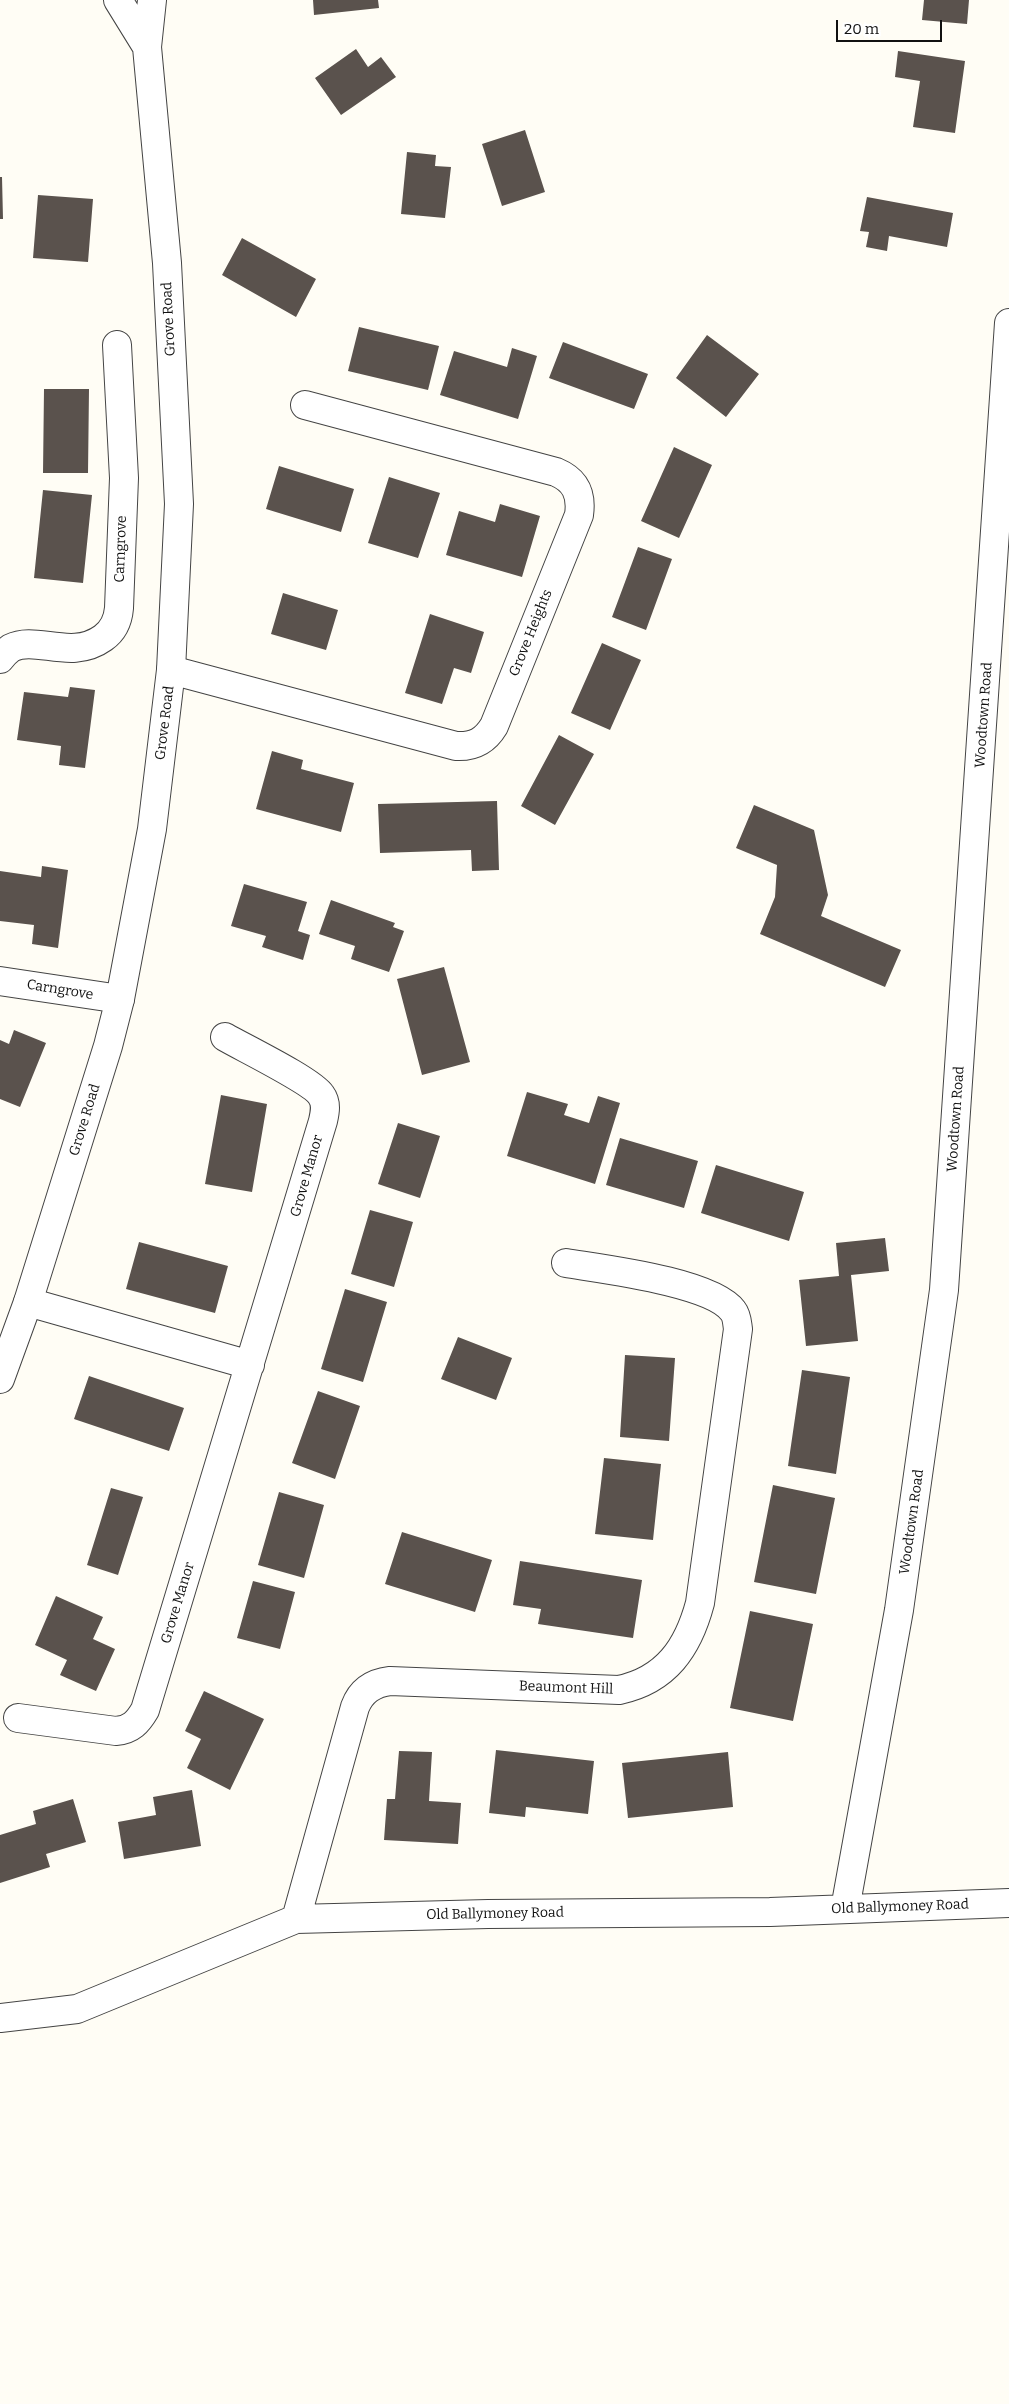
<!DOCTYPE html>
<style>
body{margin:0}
#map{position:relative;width:1009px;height:2404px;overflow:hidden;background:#fffdf5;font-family:Bitter,serif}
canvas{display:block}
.scale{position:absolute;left:836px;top:20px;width:106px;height:22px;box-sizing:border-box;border:2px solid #111;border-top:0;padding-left:6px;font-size:15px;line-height:18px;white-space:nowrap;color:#111;-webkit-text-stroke:4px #fff;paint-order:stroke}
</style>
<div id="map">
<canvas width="1009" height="2404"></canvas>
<div class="scale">20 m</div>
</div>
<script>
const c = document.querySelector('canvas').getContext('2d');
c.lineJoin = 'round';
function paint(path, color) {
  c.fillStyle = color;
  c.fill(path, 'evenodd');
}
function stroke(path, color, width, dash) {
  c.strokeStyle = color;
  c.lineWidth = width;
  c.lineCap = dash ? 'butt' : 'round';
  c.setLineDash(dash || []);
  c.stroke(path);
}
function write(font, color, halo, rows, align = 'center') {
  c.font = font + ' Bitter,serif';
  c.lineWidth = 5;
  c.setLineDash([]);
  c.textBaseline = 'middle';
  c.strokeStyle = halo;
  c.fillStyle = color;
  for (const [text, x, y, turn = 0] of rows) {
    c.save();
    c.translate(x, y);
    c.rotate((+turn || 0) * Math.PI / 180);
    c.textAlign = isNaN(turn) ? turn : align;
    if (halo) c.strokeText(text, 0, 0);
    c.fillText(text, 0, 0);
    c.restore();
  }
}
paint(new Path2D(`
 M 313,0 L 378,0 L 379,8 L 314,15 Z
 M 924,0 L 969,0 L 967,24 L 922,20 Z
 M 356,49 L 368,67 L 381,57 L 396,77 L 341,115 L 315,78 Z
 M 898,51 L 965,61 L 955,133 L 913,127 L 920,81 L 895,77 Z
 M 525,130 L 545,192 L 502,206 L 482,144 Z
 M 407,152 L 436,155 L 435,166 L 451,167 L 445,218 L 401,214 Z
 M 0,177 L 2,177 L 3,219 L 0,219 Z
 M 38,195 L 93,199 L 88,262 L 33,258 Z
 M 867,197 L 953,213 L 947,247 L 889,236 L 887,251 L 866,247 L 869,232 L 860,231 Z
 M 242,238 L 316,279 L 296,317 L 222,275 Z
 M 359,327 L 439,346 L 428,390 L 348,371 Z
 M 707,335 L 759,374 L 726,417 L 676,378 Z
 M 563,342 L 648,374 L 634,409 L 549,378 Z
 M 512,348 L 537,356 L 518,419 L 440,395 L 454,351 L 507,367 Z
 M 44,389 L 89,389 L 88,473 L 43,473 Z
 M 674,447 L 712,465 L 679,538 L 641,521 Z
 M 279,466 L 354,489 L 341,532 L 266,509 Z
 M 389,477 L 440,493 L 418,558 L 368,543 Z
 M 43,490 L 92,495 L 83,583 L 34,578 Z
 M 500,504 L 540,516 L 522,577 L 446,555 L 459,511 L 495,522 Z
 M 638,547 L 672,559 L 646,630 L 612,617 Z
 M 283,593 L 338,610 L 326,650 L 271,634 Z
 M 430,614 L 484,632 L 471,673 L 454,668 L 442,704 L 405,693 Z
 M 602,643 L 641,660 L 610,730 L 571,713 Z
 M 70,687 L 95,690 L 85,768 L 59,765 L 61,746 L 17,740 L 24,692 L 68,697 Z
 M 559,735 L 594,754 L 555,825 L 521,806 Z
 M 272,751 L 303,760 L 301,769 L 354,783 L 341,832 L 256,809 Z
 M 497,801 L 499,870 L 472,871 L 471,850 L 380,853 L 378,804 Z
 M 754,805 L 814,830 L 828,895 L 821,916 L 901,950 L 885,987 L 760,934 L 775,897 L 777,865 L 736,848 Z
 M 42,866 L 68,870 L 58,948 L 32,944 L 34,925 L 0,921 L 0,871 L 41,877 Z
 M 244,884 L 307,902 L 298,931 L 310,935 L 303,960 L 262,947 L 266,936 L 231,926 Z
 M 331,900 L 395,923 L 393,927 L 404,931 L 389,972 L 351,959 L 355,946 L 319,934 Z
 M 444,967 L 470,1062 L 422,1075 L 397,979 Z
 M 14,1030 L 46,1043 L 20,1107 L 0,1099 L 0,1040 L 9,1044 Z
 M 527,1092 L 568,1104 L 564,1115 L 589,1123 L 598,1096 L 620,1103 L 595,1184 L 507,1156 Z
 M 221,1095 L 267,1104 L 252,1192 L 205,1184 Z
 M 398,1123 L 440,1136 L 420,1198 L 378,1184 Z
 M 620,1138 L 698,1161 L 684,1208 L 606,1185 Z
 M 716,1165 L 804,1192 L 789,1241 L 701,1213 Z
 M 370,1210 L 413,1222 L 394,1287 L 351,1274 Z
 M 885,1238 L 889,1271 L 851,1275 L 858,1341 L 806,1346 L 799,1280 L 839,1276 L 836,1243 Z
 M 139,1242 L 228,1266 L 215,1313 L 126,1289 Z
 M 345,1289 L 387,1302 L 363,1382 L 321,1369 Z
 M 458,1337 L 512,1358 L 496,1400 L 441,1379 Z
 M 625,1355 L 675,1358 L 669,1441 L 620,1437 Z
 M 802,1370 L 850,1377 L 836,1474 L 788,1466 Z
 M 89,1376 L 184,1408 L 169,1451 L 74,1419 Z
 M 318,1391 L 360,1406 L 335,1479 L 292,1463 Z
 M 604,1458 L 661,1464 L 653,1540 L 595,1534 Z
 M 773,1485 L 835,1498 L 816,1594 L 754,1582 Z
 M 111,1488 L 143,1497 L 118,1575 L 87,1565 Z
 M 279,1492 L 324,1505 L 304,1578 L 258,1565 Z
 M 402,1532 L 492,1560 L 475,1612 L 385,1584 Z
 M 520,1561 L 642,1580 L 633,1638 L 538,1624 L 541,1609 L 513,1605 Z
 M 253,1581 L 295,1592 L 280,1649 L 237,1638 Z
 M 56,1596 L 103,1617 L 93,1639 L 115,1649 L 96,1691 L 60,1675 L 67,1660 L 35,1645 Z
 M 750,1611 L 813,1624 L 793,1721 L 730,1708 Z
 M 204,1691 L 264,1719 L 230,1790 L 187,1768 L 201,1739 L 185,1731 Z
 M 496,1750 L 594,1761 L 588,1814 L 526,1807 L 525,1817 L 489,1813 Z
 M 399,1751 L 432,1752 L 429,1801 L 461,1803 L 458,1844 L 384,1840 L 387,1799 L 395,1799 Z
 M 728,1752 L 733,1807 L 628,1818 L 622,1763 Z
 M 192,1790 L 201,1846 L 124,1859 L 118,1822 L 156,1815 L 153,1797 Z
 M 73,1799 L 86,1842 L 46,1854 L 50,1867 L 0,1883 L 0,1835 L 36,1824 L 33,1811 Z`), '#5a524d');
const minor = new Path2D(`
 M 0,659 C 3,655 7,651 11,648 C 36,635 71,661 103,638 C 113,631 118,620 119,608 L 124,478 L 117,345
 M 171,670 L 456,746 C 474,747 485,741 494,726 L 579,515 C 582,494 575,480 556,472 L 305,405
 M 0,981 L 120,999
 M 28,1302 L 250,1365
 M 18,1718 L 116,1731 C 131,1730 138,1722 145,1710 L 323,1121 C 325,1112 327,1103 321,1095 C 312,1081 244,1048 225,1037
 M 845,1909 L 899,1610 L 944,1290 L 1009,323
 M 296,1919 L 355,1707 C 361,1691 373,1683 390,1681 L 619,1690 C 666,1680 688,1648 700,1603 L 738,1329 C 737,1323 737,1316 733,1311 C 712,1282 602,1269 566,1263
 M 0,2018 L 77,2009 L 296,1919 L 488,1914 L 770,1912 L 1009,1903`);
const tertiary = new Path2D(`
 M 118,0 L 147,47
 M 0,1379 L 28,1302 L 108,1046 L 120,999 L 152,829 L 171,670 L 179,504 L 167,263 L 147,47 L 152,0`);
stroke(minor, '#444', 30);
stroke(tertiary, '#444', 30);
stroke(minor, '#fff', 28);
stroke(tertiary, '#fff', 28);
write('14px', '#111', '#fff', [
 ["Grove Road",169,319,-93],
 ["Carngrove",121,549,-88],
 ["Grove Heights",531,633,-68],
 ["Woodtown Road",984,715,-86],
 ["Grove Road",165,723,-83],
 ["Carngrove",60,990,9],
 ["Woodtown Road",956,1119,-86],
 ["Grove Road",85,1120,-73],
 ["Grove Manor",307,1176,-74],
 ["Woodtown Road",912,1522,-82],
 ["Grove Manor",178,1603,-73],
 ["Beaumont Hill",566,1688,2],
 ["Old Ballymoney Road",900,1907,-2],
 ["Old Ballymoney Road",495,1914,-1]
]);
</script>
